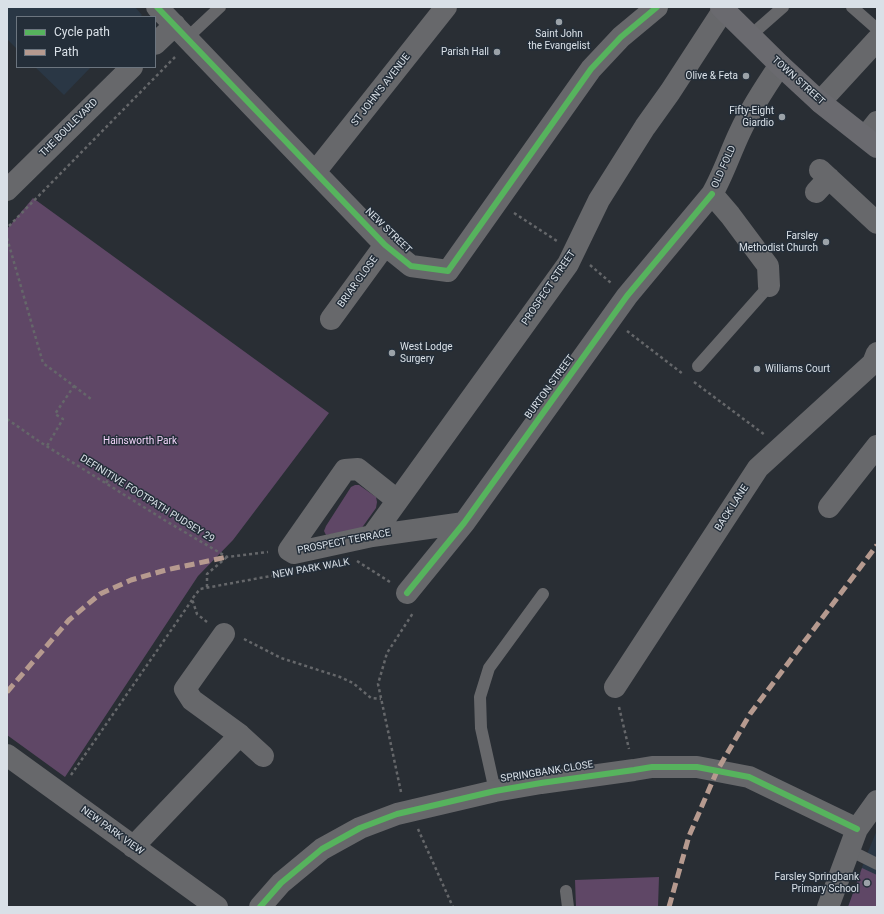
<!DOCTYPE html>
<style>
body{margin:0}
#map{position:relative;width:884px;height:914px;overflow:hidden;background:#292e34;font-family:Roboto,sans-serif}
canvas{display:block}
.frame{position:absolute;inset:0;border:8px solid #d9e0e7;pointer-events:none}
.legend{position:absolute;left:16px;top:16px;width:140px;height:52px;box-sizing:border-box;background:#242e39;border:1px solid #6c757f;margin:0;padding:5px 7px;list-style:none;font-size:12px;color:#d9e0e7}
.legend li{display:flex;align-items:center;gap:8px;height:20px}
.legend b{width:20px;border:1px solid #6c757f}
</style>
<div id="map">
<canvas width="884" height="914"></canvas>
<div class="frame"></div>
<ul class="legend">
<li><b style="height:5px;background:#56b35d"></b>Cycle path</li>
<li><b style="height:5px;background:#b69a8f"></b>Path</li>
</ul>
</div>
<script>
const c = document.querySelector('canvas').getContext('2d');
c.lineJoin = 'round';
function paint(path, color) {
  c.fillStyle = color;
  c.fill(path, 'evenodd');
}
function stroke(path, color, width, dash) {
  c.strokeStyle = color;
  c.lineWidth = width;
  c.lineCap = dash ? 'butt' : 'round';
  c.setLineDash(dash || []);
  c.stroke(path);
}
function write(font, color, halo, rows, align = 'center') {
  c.font = font + ' Roboto,sans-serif';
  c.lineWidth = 3;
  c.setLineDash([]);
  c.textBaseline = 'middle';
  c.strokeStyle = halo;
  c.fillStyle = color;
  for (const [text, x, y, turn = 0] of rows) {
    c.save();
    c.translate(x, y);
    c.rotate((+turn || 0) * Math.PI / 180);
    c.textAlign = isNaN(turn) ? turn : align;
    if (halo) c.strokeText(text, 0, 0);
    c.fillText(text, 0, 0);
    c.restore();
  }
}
paint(new Path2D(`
 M 7,7 L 135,7 L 142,15 L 140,17 L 17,17 L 17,49 L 7,39 Z
 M 35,67 L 91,67 L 64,95 Z
 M 877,830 L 877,907 L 848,907 L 865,859 Z`), '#2a3745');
paint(new Path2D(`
 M 33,198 L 329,413 L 233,540 L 198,576 L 65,777 L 7,735 L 7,229 Z
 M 355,485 L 359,485 L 376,497 L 377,502 L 376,508 L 361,529 L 326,535 L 324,531 L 326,526 L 351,487 Z
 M 862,868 L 877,875 L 877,907 L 848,907 Z
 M 659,877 L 658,907 L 576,907 L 575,880 Z`), '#5f4766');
stroke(new Path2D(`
 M 514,213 L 557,241
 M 9,226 L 175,57
 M 7,238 L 43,363 L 74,386 L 55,414 L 63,419 L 47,446
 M 590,265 L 611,283
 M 627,331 L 683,374
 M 694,382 L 765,435
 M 74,386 L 91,399
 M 7,419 L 40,442 L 166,521 L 227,557 L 268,552
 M 106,483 L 115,470
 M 357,561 L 390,582
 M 207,587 L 207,574 L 227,557
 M 207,622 L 197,614 L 192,599 L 200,589 L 287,573
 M 244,639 L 281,658 L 340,677 L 353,683 L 371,698 L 381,699
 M 619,707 L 629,749
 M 71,775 L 192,600
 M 401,792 L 378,684 L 387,653 L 413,613
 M 418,829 L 453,907`), '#65676a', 2.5, [3, 3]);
stroke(new Path2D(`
 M 852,7 L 877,29
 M 750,36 L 783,7
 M 187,38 L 220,7
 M 698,366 L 769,286
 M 495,791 L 481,728 L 480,697 L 489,668 L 543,594
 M 849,850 L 877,864
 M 566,891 L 568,907`), '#67686b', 12);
stroke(new Path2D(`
 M 157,7 L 385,245 L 411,266 L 448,271 L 591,69 L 621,37 L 657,7
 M 155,44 L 175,25
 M 820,102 L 877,40
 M 865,137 L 877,122
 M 820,170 L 877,223
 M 315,172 L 446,7
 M 7,190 L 132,67
 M 816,192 L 829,178
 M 769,286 L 768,266 L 730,215 L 712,194 C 723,175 730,153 740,132 C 751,108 765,87 780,65
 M 331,319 L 385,245
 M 397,500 L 358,469 L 345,470 L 289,550 L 294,553 L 372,536 L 464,523
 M 829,507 L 877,446
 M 372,536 L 568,264 L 599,200 L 645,127 L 670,92 L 724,9
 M 407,593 L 464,523 L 627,296 L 712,194
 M 224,634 L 185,689 L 192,700 L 240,735 L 263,756
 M 615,687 L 758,468 L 873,363 L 877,353
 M 7,755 L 217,907
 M 133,847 L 240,735
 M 260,907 L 281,883 L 322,849 L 360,828 L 397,814 L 495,791 L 541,783 L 634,770 L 652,767 L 697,767 L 749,777 L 857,829
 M 828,907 L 857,829 L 877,801`), '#67686b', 22);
stroke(new Path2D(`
 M 721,7 L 780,65 L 820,102 L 877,147`), '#6a6a6f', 22);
stroke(new Path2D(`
 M 7,692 L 69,620 L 100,594 L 131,580 L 166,570 L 227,557
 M 669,907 L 689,836 L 717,771 L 750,714 L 877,545`), '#b69a8f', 5, [10, 5]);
stroke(new Path2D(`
 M 157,7 L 385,245 L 411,266 L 448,271 L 591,69 L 621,37 L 657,7
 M 407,593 L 464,523 L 627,296 L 712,194
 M 260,907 L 281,883 L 322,849 L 360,828 L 397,814 L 495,791 L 541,783 L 634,770 L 652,767 L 697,767 L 749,777 L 857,829`), '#56b35d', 6);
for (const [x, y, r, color] of [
 [559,22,4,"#9ba2a8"],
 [497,52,4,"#9ba2a8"],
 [746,76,4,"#9ba2a8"],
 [782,117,4,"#9ba2a8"],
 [826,242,4,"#9ba2a8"],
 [392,353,4,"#9ba2a8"],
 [757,369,4,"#9ba2a8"],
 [867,883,4,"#9ba2a8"]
]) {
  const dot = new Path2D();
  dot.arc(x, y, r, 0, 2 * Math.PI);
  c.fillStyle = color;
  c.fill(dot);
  stroke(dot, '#242e39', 1.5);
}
write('10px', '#d9e0e7', '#242e39', [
 ["Saint John",559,34,"center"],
 ["the Evangelist",559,46,"center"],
 ["Parish Hall",489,52],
 ["Olive & Feta",738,76],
 ["Fifty-Eight",774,111],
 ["Giardio",774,123],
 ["Farsley",818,236],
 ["Methodist Church",818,248],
 ["West Lodge",400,347,"left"],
 ["Surgery",400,359,"left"],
 ["Williams Court",765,369,"left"],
 ["Farsley Springbank",859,877],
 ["Primary School",859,889]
], 'right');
write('10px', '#d9e0e7', '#242e39', [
 ["TOWN STREET",798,81,42],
 ["ST JOHN'S AVENUE",381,90,-52],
 ["THE BOULEVARD",69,128,-45],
 ["OLD FOLD",724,167,-66],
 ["NEW STREET",388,231,44],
 ["BRIAR CLOSE",358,282,-54],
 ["PROSPECT STREET",549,288,-56],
 ["BURTON STREET",550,387,-54],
 ["DEFINITIVE FOOTPATH PUDSEY 29",147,499,32],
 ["BACK LANE",732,508,-57],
 ["PROSPECT TERRACE",344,542,-11],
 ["NEW PARK WALK",311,569,-10],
 ["SPRINGBANK CLOSE",547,772,-9],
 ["NEW PARK VIEW",112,831,36]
]);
write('10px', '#f2d4f9', '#242e39', [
 ["Hainsworth Park",140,441]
]);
</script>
